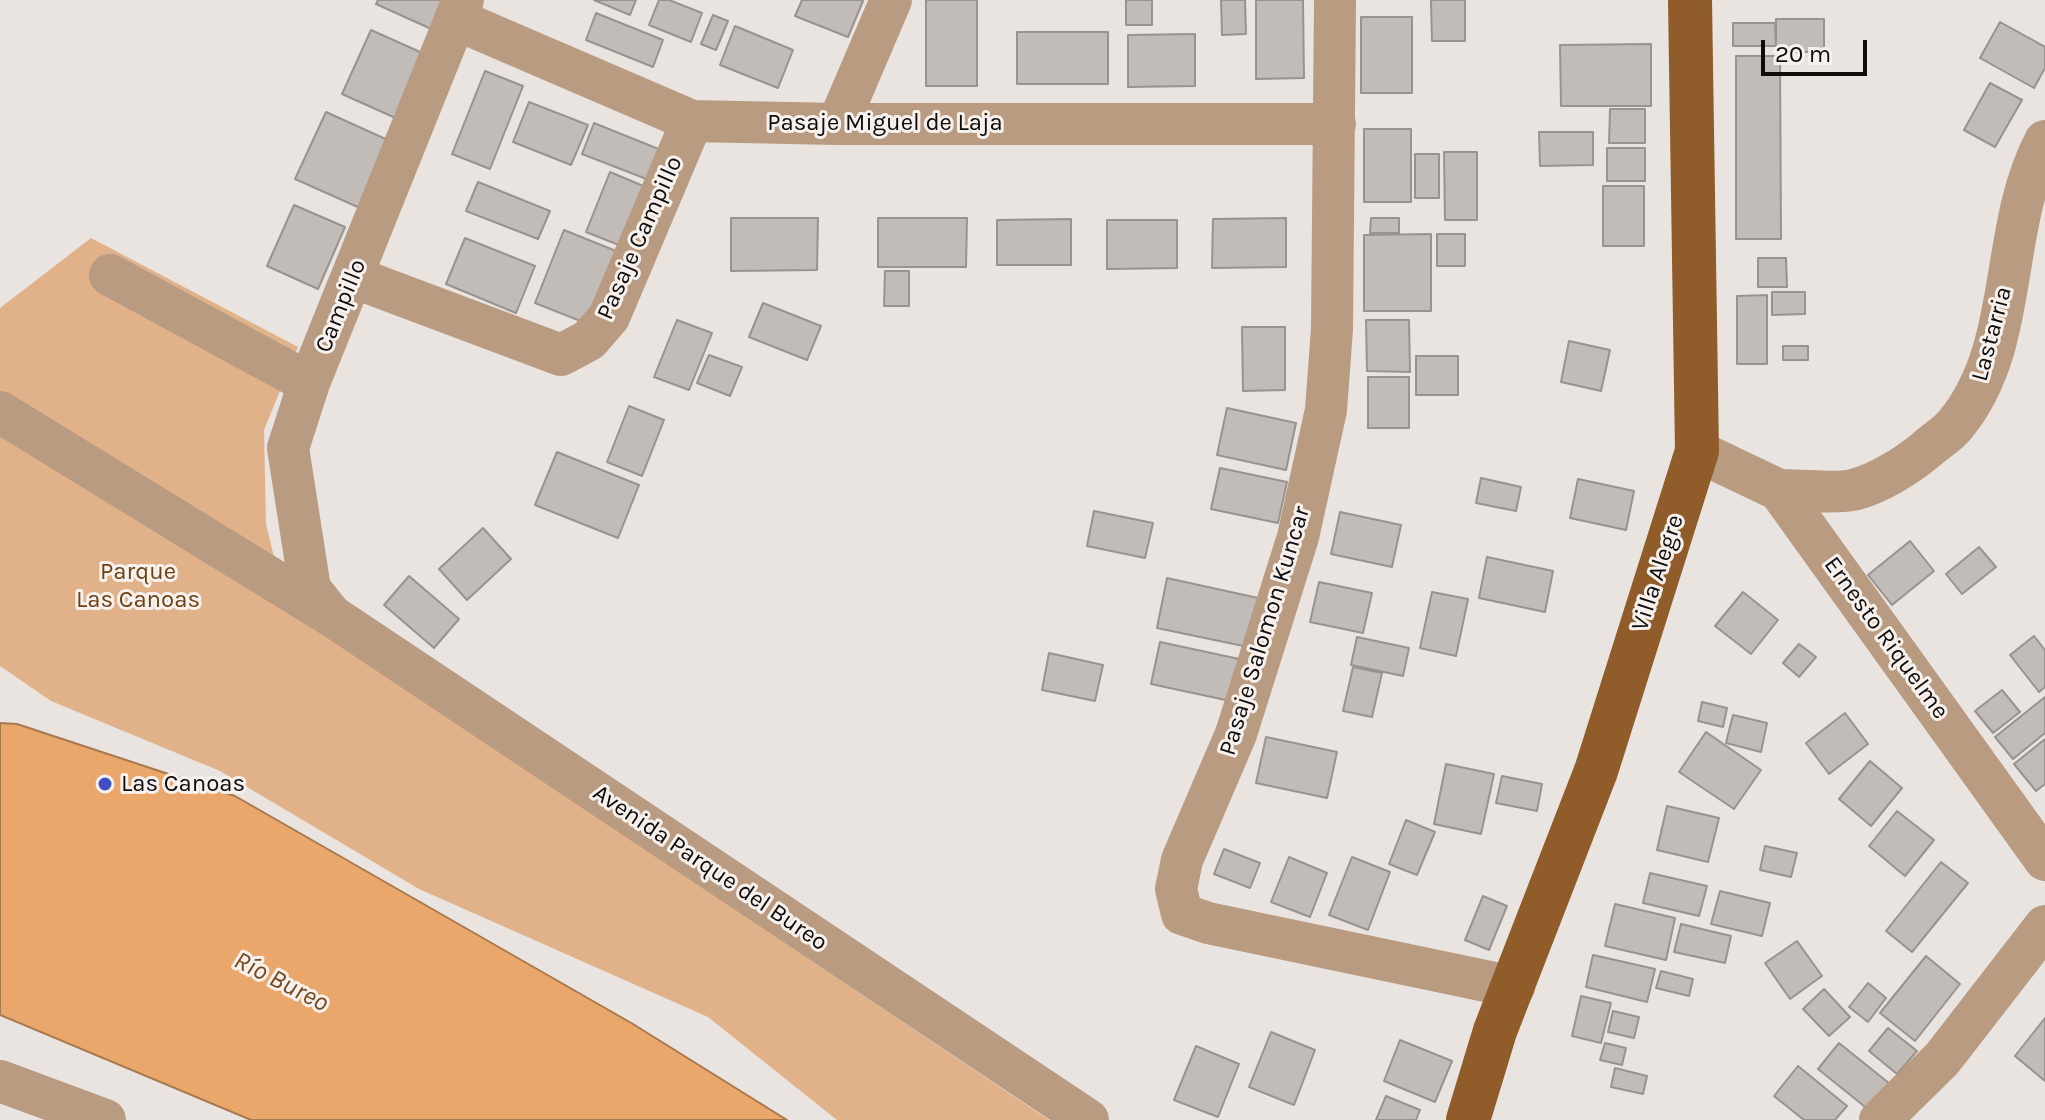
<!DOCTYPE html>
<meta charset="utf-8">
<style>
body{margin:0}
#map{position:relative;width:2045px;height:1120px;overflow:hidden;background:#e9e4e0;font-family:Karla,sans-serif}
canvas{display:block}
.scale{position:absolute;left:1761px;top:40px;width:106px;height:36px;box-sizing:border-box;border:4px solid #0f0d0c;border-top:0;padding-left:10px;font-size:24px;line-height:28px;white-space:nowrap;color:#0f0d0c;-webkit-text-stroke:6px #f6f1ed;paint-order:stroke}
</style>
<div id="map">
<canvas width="2045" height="1120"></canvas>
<div class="scale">20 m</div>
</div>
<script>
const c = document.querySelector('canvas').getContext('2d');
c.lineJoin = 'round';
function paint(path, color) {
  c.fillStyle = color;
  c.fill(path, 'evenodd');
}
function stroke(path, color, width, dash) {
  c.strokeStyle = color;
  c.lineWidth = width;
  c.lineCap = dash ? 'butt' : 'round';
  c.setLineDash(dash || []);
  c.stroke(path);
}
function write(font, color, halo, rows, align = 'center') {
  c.font = font + ' Karla,sans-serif';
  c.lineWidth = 6;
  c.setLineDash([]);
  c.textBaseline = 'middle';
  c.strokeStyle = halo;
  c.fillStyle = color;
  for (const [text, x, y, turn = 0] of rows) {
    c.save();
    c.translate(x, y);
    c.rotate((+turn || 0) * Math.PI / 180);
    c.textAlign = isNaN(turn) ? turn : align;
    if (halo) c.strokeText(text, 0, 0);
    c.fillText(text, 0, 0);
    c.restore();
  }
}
paint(new Path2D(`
 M 91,238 L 298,347 L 264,430 L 266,524 L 281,586 L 309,624 L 1049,1120 L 837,1120 L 708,1017 L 419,889 L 220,771 L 51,701 L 0,666 L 0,308 Z`), '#e1b28a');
const water = new Path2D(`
 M 0,723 L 17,724 L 235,796 L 633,1024 L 787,1120 L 251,1120 L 0,1015 Z`);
paint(water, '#eaa76b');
stroke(water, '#a8794e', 2);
const building = new Path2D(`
 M 378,0 L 452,0 L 438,32 L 376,4 Z
 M 594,0 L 636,0 L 630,15 Z
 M 659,0 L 669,0 L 702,13 L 691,42 L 649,25 Z
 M 802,0 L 861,0 L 863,1 L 848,37 L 795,16 Z
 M 926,0 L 977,0 L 977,86 L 926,86 Z
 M 1126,0 L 1152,0 L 1152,25 L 1126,25 Z
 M 1221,0 L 1245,0 L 1246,34 L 1222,35 Z
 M 1256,0 L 1303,0 L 1304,78 L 1256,79 Z
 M 1431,0 L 1465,0 L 1465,41 L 1432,41 Z
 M 596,13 L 663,40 L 653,67 L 586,40 Z
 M 713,15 L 728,21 L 716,50 L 701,44 Z
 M 1361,17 L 1412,17 L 1412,93 L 1361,93 Z
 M 1776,19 L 1824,19 L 1824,52 L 1776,52 Z
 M 2000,22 L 2045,47 L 2045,68 L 2034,88 L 1980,58 Z
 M 1733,23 L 1775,23 L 1776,46 L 1733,46 Z
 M 735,26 L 793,50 L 778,88 L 720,65 Z
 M 371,30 L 429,56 L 400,120 L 342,94 Z
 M 1017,32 L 1108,32 L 1108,84 L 1017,84 Z
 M 1195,34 L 1195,86 L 1128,87 L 1128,35 Z
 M 1651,44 L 1651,106 L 1561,106 L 1560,45 Z
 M 1736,56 L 1780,56 L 1781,239 L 1736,239 Z
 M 485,71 L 523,86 L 490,169 L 452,154 Z
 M 1990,83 L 2022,100 L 1995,147 L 1964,130 Z
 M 529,102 L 588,125 L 571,165 L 513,142 Z
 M 1610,109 L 1645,109 L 1645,143 L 1609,143 Z
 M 326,112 L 390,141 L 360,208 L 295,179 Z
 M 594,123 L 661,150 L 649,180 L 582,154 Z
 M 1364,129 L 1411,129 L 1411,202 L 1364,202 Z
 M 1539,132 L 1593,132 L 1593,165 L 1540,166 Z
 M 1607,148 L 1645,148 L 1645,181 L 1607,181 Z
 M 1444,152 L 1477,152 L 1477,220 L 1445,220 Z
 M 1415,154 L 1439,154 L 1439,198 L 1415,198 Z
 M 610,172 L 648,188 L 624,247 L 586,232 Z
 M 478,182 L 550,211 L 538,239 L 466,211 Z
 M 1603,186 L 1644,186 L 1644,246 L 1603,246 Z
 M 294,205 L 345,227 L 318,289 L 267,266 Z
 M 731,218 L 818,218 L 817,270 L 731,271 Z
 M 878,218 L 967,218 L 966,267 L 878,267 Z
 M 1286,218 L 1286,267 L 1212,268 L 1213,219 Z
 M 1371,218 L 1399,218 L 1399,233 L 1370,233 Z
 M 1071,219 L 1071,265 L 997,265 L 997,220 Z
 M 1107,220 L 1177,220 L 1177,268 L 1107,269 Z
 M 564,230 L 616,251 L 588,324 L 535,303 Z
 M 1431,234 L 1431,311 L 1364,311 L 1364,235 Z
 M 1437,234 L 1465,234 L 1465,266 L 1437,266 Z
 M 465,238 L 535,266 L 516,313 L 446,284 Z
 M 1758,258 L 1786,258 L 1787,287 L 1758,287 Z
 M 885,271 L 909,271 L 909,306 L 884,306 Z
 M 1772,292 L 1805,292 L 1805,314 L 1772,315 Z
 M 1767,295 L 1767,364 L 1737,364 L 1737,296 Z
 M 763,303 L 821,326 L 807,360 L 749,337 Z
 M 677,320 L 712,333 L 689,390 L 654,377 Z
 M 1366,320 L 1409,320 L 1410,372 L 1367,371 Z
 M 1242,327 L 1285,327 L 1285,390 L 1243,391 Z
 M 1569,341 L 1610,350 L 1601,391 L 1561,382 Z
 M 1783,346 L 1808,346 L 1808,360 L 1783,360 Z
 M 709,355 L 742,367 L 730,396 L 697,383 Z
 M 1416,356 L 1458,356 L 1458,395 L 1416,395 Z
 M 1368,377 L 1409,377 L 1409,428 L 1368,428 Z
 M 629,406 L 664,420 L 642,476 L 607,462 Z
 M 1227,408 L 1296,423 L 1286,470 L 1217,455 Z
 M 557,452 L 639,485 L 618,538 L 535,505 Z
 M 1220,468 L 1287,482 L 1278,523 L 1211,509 Z
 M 1481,478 L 1521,487 L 1516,511 L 1476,503 Z
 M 1578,479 L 1634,491 L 1626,530 L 1570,518 Z
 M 1094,511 L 1153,523 L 1145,558 L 1087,546 Z
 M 1340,512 L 1401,525 L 1392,567 L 1331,554 Z
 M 483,528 L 511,559 L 467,600 L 439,569 Z
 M 1910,541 L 1934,571 L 1892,605 L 1868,575 Z
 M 1979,547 L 1996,567 L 1962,594 L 1946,574 Z
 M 1487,557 L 1553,571 L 1545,612 L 1479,598 Z
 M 409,576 L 459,619 L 434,648 L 384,605 Z
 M 1167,578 L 1258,598 L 1248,647 L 1157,628 Z
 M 1319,582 L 1372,593 L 1363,633 L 1310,622 Z
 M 1432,592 L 1468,599 L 1456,656 L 1420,648 Z
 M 1743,592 L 1778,620 L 1751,654 L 1715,626 Z
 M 2034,636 L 2045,650 L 2045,687 L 2039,692 L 2010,655 Z
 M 1357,637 L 1409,648 L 1403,676 L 1351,665 Z
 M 1160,642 L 1244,660 L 1235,702 L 1151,684 Z
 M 1799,644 L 1816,657 L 1799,677 L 1783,663 Z
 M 1049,653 L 1103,665 L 1095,701 L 1042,690 Z
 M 1353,667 L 1382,673 L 1372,717 L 1343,711 Z
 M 2002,690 L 2020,712 L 1993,733 L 1975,711 Z
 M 2045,697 L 2045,733 L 2013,759 L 1995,737 Z
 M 1702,702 L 1727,708 L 1723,727 L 1698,721 Z
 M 1845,713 L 1868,744 L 1829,774 L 1806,743 Z
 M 1733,715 L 1767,723 L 1761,752 L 1726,743 Z
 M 1706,732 L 1761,770 L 1734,809 L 1679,772 Z
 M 1266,737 L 1337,752 L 1327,798 L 1256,783 Z
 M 2045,739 L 2045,784 L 2036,791 L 2014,764 Z
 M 1870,761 L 1902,788 L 1871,826 L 1839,799 Z
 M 1446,764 L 1494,774 L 1481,834 L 1434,824 Z
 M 1502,776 L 1542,784 L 1537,811 L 1496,803 Z
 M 1667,806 L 1719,818 L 1708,862 L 1657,850 Z
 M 1897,811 L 1934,840 L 1905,876 L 1869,846 Z
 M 1406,820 L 1435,832 L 1417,875 L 1389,864 Z
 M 1765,846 L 1797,853 L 1791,877 L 1760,870 Z
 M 1224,849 L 1260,863 L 1250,888 L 1214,874 Z
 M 1289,857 L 1327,873 L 1310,917 L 1271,902 Z
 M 1352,857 L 1390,872 L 1368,930 L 1329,915 Z
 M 1941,862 L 1968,883 L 1912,952 L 1886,931 Z
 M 1650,873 L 1707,886 L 1699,916 L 1643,903 Z
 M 1720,891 L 1770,903 L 1762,936 L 1711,924 Z
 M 1483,896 L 1507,906 L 1489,950 L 1465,940 Z
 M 1615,904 L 1675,918 L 1666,960 L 1605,946 Z
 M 1681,924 L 1731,936 L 1725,963 L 1674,952 Z
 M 1797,941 L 1822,976 L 1790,999 L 1765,963 Z
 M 1593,955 L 1655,969 L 1647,1002 L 1586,987 Z
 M 1926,956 L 1960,984 L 1915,1041 L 1880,1013 Z
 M 1661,971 L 1693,979 L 1689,996 L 1656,988 Z
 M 1868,983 L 1886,998 L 1868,1022 L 1849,1007 Z
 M 1824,989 L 1850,1017 L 1829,1036 L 1803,1009 Z
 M 1581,996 L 1611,1003 L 1601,1043 L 1572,1036 Z
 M 1613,1011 L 1639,1017 L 1634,1038 L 1608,1032 Z
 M 2045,1018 L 2045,1081 L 2015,1056 Z
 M 1888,1028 L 1917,1051 L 1897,1074 L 1869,1051 Z
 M 1271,1032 L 1315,1050 L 1294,1105 L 1249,1087 Z
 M 1400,1040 L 1452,1061 L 1435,1102 L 1384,1081 Z
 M 1605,1043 L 1626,1048 L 1622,1065 L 1600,1060 Z
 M 1839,1043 L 1890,1084 L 1869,1110 L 1818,1069 Z
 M 1196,1046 L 1239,1064 L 1218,1117 L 1174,1100 Z
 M 1798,1066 L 1847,1106 L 1835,1120 L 1804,1120 L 1774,1096 Z
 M 1615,1068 L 1647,1076 L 1643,1094 L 1611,1087 Z
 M 1386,1096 L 1420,1110 L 1416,1120 L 1376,1120 Z`);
paint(building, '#c1bcb8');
stroke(building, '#989390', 2);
stroke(new Path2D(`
 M 1335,0 L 1332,329 L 1326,410 L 1298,537 L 1236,734 L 1182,860 L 1176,889 L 1182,914 L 1208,923 L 1514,987
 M 455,19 L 692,121 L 838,124 L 1335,124
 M 838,124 L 891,0
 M 110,275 L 309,383
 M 353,277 L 561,355 L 589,340 L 609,317 L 692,121
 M 0,412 L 332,616 L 1088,1120
 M 1697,451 L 1779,490 L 2045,860
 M 1779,490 C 1800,490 1833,494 1853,490 C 1878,484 1908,465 1927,449 C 1936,441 1948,434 1955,425 C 2021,346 1998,230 2045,141
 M 331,615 L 310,589 L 288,448 L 309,383 L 463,0
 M 0,1081 L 105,1120
 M 1880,1120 L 1942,1059 L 2045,926`), '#b99b82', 42);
stroke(new Path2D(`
 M 1468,1120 L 1495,1031 L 1596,771 L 1697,451 L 1690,0`), '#8f5c2a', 44);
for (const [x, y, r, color] of [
 [105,784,8,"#4050c4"]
]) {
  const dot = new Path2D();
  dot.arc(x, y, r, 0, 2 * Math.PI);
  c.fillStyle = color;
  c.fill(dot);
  stroke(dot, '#f6f1ed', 3);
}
write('24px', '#0f0d0c', '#f6f1ed', [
 ["Pasaje Miguel de Laja",885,123],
 ["Pasaje Campillo",640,238,-66],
 ["Campillo",341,306,-68],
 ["Lastarria",1992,334,-75],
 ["Villa Alegre",1658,573,-72],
 ["Pasaje Salomon Kuncar",1265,631,-73],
 ["Ernesto Riquelme",1886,638,54],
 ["Avenida Parque del Bureo",710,868,34]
]);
write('24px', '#6e4214', '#f6f1ed', [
 ["Parque",138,572],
 ["Las Canoas",138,600]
]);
write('24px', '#0f0d0c', '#f6f1ed', [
 ["Las Canoas",121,784]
], 'left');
write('italic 26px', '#76491d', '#f6f1ed', [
 ["Río Bureo",281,982,27]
]);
</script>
